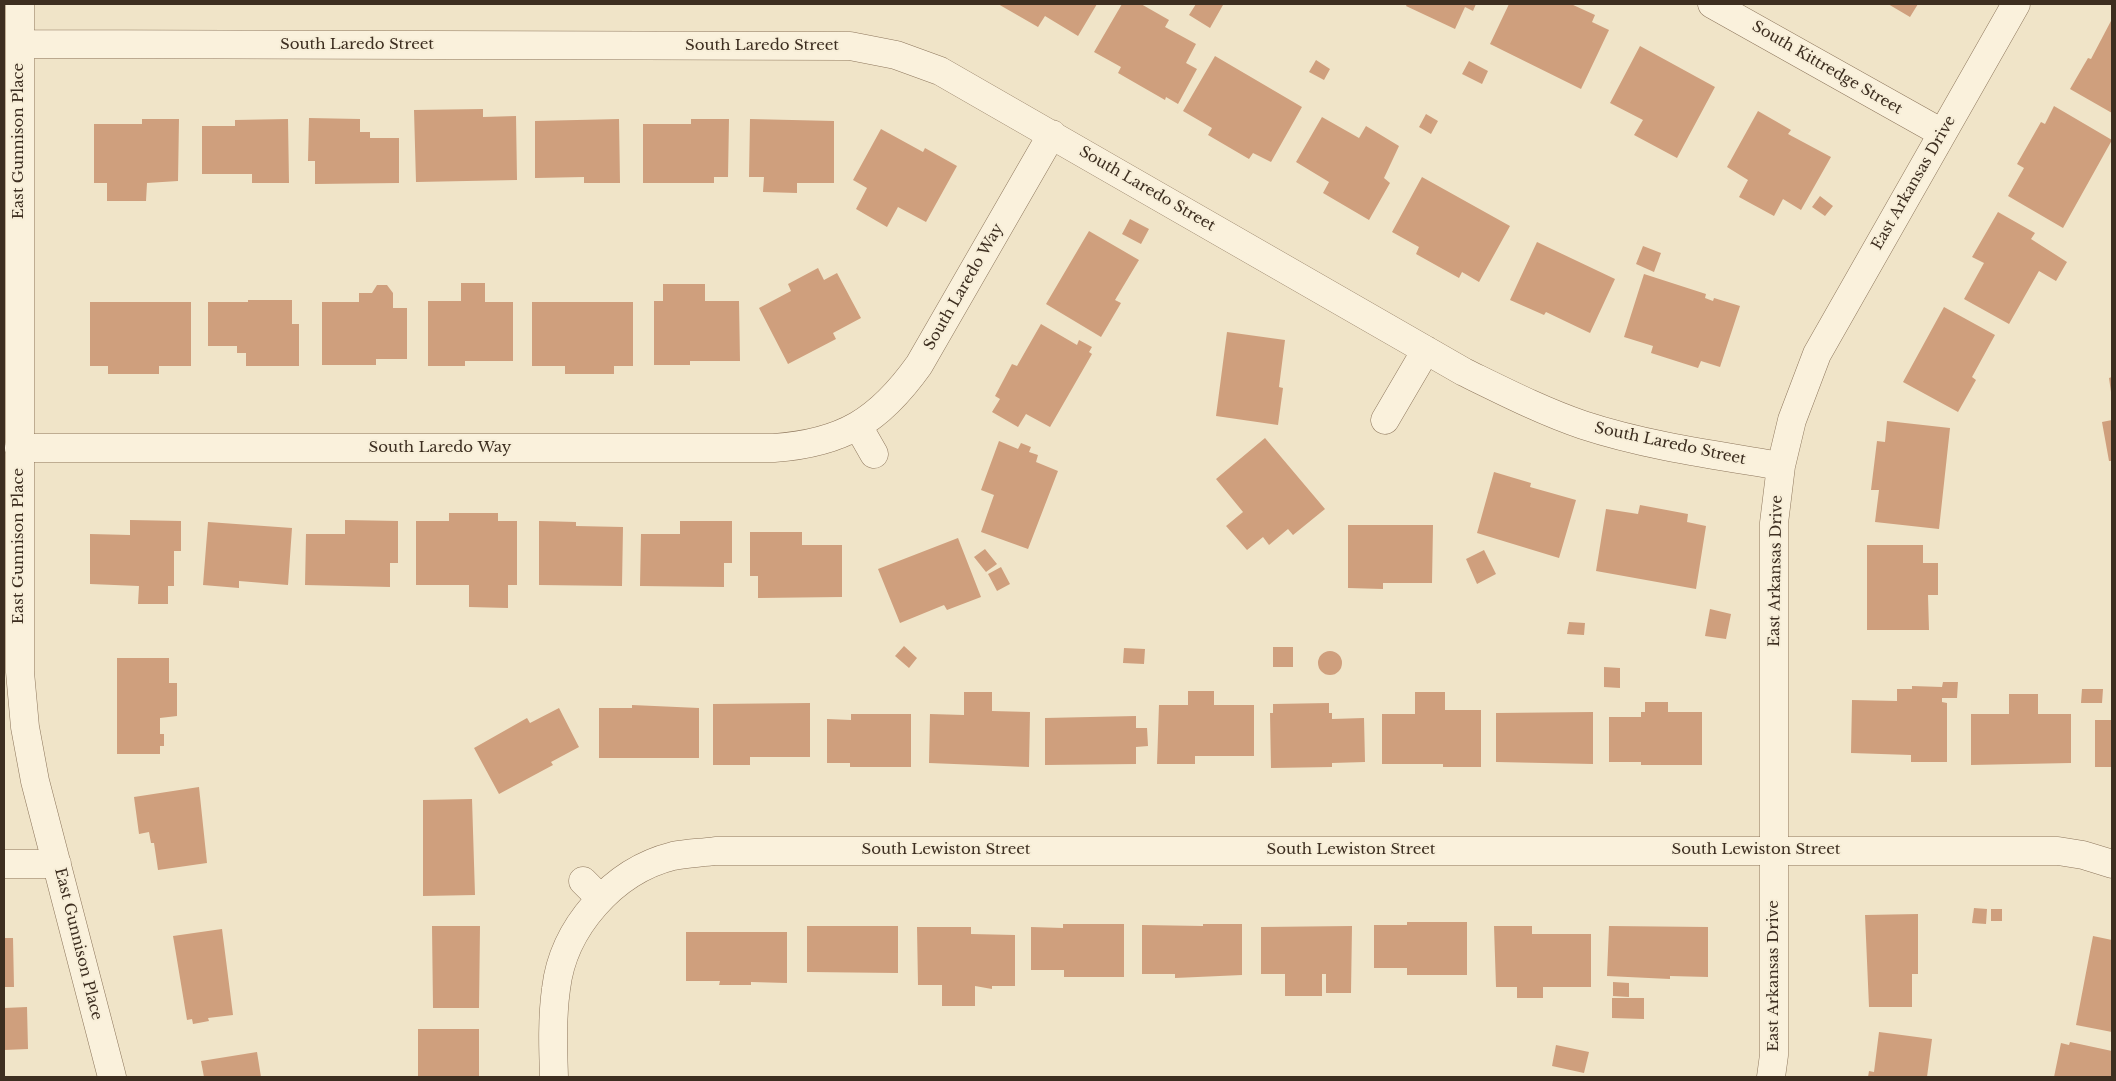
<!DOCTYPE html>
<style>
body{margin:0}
#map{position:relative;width:2116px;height:1081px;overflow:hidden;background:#f0e4c8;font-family:"Libre Baskerville",serif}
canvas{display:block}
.frame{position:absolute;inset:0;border:5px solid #3d2e20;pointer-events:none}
</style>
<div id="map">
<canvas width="2116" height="1081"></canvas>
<div class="frame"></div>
</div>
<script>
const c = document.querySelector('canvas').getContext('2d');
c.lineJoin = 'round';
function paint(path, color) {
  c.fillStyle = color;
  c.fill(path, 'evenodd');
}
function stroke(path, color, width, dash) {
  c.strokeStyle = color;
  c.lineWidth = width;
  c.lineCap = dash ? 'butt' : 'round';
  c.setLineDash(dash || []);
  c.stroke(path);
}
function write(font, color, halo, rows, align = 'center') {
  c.font = font + ' "Libre Baskerville",serif';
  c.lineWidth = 4;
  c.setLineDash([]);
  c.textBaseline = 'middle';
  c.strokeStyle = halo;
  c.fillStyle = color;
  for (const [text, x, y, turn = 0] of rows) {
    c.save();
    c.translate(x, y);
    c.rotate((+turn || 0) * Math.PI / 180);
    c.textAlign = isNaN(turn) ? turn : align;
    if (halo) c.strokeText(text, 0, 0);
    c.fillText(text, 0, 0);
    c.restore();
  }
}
paint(new Path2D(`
 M 998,4 L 1097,4 L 1078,36 L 1045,16 L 1038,27 Z
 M 1122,4 L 1141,4 L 1169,20 L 1165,27 L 1196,44 L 1186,63 L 1197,69 L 1178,104 L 1166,97 L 1165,100 L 1118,73 L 1121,67 L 1094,52 Z
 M 1196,4 L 1223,5 L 1210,28 L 1189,15 Z
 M 1407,4 L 1476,4 L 1473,11 L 1465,7 L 1455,29 L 1406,6 Z
 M 1509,4 L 1571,4 L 1595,15 L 1592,22 L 1609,30 L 1581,89 L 1490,44 Z
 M 1888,4 L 1918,4 L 1910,17 Z
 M 2112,19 L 2112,113 L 2070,89 L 2088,58 L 2091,59 Z
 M 1640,46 L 1715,87 L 1677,158 L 1634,135 L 1643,120 L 1610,103 Z
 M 1215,56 L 1302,107 L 1271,162 L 1253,153 L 1249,159 L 1208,135 L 1212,128 L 1183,111 Z
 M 1316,60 L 1330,69 L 1324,80 L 1309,72 Z
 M 1469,61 L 1488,71 L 1482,84 L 1462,74 Z
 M 2054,106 L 2112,140 L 2063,228 L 2008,196 L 2024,168 L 2017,164 L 2041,122 L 2045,124 Z
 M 483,109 L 483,117 L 516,116 L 517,180 L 416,182 L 414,110 Z
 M 1758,111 L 1791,130 L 1788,134 L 1831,157 L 1801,210 L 1783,199 L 1774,216 L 1739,197 L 1748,180 L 1727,167 Z
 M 1426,114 L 1438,121 L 1431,134 L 1419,127 Z
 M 1322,117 L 1359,138 L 1366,126 L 1399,146 L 1384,178 L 1390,183 L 1369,220 L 1323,193 L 1329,182 L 1296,162 Z
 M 309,118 L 360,119 L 360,132 L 370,132 L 370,138 L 399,138 L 399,183 L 315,184 L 315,161 L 308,161 Z
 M 142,119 L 179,119 L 178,181 L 147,183 L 146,201 L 107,201 L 107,183 L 94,183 L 94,124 L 142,124 Z
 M 288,119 L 289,183 L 252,183 L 252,174 L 202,174 L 202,126 L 235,126 L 235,120 Z
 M 619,119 L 620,183 L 584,183 L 584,177 L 535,178 L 535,121 Z
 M 691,119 L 729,119 L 728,177 L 714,177 L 714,183 L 643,183 L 643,124 L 691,124 Z
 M 750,119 L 834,121 L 834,183 L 797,183 L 797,193 L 763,192 L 764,177 L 749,177 Z
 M 881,129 L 923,152 L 925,148 L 957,166 L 926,222 L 898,207 L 887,227 L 856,209 L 867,188 L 853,180 Z
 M 1422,177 L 1510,226 L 1479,282 L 1462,272 L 1459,278 L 1416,254 L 1419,247 L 1392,232 Z
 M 1820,196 L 1833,206 L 1825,216 L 1812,207 Z
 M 1998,212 L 2035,233 L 2031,239 L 2067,262 L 2056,281 L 2039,271 L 2009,324 L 1964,299 L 1984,263 L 1972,257 Z
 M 1130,219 L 1149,229 L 1141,244 L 1122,234 Z
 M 1089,231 L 1139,260 L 1115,300 L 1121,303 L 1101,337 L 1046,304 Z
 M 1537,242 L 1615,279 L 1590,333 L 1546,312 L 1544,315 L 1510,300 Z
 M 1643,246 L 1661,253 L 1654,272 L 1636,264 Z
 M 818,268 L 824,280 L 837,273 L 861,318 L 833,333 L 836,339 L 788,364 L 759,308 L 791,291 L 788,284 Z
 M 1644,274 L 1706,294 L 1705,298 L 1713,301 L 1714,298 L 1740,306 L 1720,367 L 1701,361 L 1698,368 L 1651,353 L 1653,346 L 1624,337 Z
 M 461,283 L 485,283 L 485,302 L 513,302 L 513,361 L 465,361 L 465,366 L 428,366 L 428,301 L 461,301 Z
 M 663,284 L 705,284 L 705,301 L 739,301 L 740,361 L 690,361 L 690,365 L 654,365 L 654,301 L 663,301 Z
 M 377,285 L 387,285 L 393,293 L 393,308 L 407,308 L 407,359 L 376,359 L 376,365 L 322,365 L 322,302 L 359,302 L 359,293 L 372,293 Z
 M 248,300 L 292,300 L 292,324 L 299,324 L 299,366 L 246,366 L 246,353 L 237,353 L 237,346 L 208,346 L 208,302 L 248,302 Z
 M 90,302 L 191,302 L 191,366 L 159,366 L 159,374 L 108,374 L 108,366 L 90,366 Z
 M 532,302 L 633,302 L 633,366 L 614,366 L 614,374 L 565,374 L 565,366 L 532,366 Z
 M 1944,307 L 1995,335 L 1972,377 L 1976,380 L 1958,412 L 1903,382 Z
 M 1041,324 L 1077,345 L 1079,340 L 1092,347 L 1089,352 L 1092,354 L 1050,427 L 1026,414 L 1018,427 L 992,412 L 1000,399 L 995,396 L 1012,364 L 1017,366 Z
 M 1227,332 L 1285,340 L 1279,387 L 1283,388 L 1278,425 L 1216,416 Z
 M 2112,377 L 2112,391 L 2111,392 L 2109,378 Z
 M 2112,420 L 2112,461 L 2109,461 L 2102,422 Z
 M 1887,421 L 1950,428 L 1939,529 L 1875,522 L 1879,490 L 1871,490 L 1877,441 L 1885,442 Z
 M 1265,438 L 1325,509 L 1293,535 L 1288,529 L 1269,545 L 1263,537 L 1247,550 L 1226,526 L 1243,512 L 1216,479 Z
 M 999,441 L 1018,449 L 1021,443 L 1031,447 L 1029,452 L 1038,455 L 1036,462 L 1058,471 L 1028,549 L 981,532 L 994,495 L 981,490 Z
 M 1494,472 L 1531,483 L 1530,487 L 1576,500 L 1559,558 L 1477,533 Z
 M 1640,505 L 1688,514 L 1687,522 L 1706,526 L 1696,589 L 1596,571 L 1606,509 L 1638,514 Z
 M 449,513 L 498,513 L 498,521 L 517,521 L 517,585 L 508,585 L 508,608 L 469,607 L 469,585 L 416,585 L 416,521 L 449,521 Z
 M 130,520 L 181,521 L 181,551 L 174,551 L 174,586 L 168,586 L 168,604 L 138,604 L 139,586 L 90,584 L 90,534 L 130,535 Z
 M 345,520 L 398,521 L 398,563 L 390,563 L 390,587 L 305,585 L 306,534 L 345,534 Z
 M 539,521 L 576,522 L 576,526 L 623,527 L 622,586 L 539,585 Z
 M 680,521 L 732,521 L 732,563 L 724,563 L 724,587 L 640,586 L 641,534 L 680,534 Z
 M 208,522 L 292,528 L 288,585 L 239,581 L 239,588 L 203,585 Z
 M 1348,525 L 1433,525 L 1432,583 L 1383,583 L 1383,589 L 1348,588 Z
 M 750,532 L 802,532 L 802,545 L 842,545 L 842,597 L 758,598 L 758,576 L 750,576 Z
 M 958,538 L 981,597 L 947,610 L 944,605 L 900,623 L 878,569 Z
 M 1867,545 L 1923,545 L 1923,563 L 1938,563 L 1938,595 L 1928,595 L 1929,630 L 1867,630 Z
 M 985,549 L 997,564 L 986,572 L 974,557 Z
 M 1484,550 L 1496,574 L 1477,584 L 1466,559 Z
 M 1001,567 L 1010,584 L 997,591 L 988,574 Z
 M 1710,609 L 1731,614 L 1726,639 L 1705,636 Z
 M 1569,622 L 1585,623 L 1584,635 L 1567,634 Z
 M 904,646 L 917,658 L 909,668 L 895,656 Z
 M 1273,647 L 1293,647 L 1293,667 L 1273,667 Z
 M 1124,648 L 1145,649 L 1144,664 L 1123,663 Z
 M1318 663a12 12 0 1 1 24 0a12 12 0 1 1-24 0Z
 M 117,658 L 169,658 L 169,683 L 177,683 L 177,716 L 160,718 L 160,734 L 164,734 L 164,746 L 160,746 L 160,754 L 117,754 Z
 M 1604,667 L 1620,668 L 1620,688 L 1604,687 Z
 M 1943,682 L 1958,682 L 1957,698 L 1942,698 L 1942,702 L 1947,703 L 1947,762 L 1911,762 L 1911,755 L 1851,753 L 1852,700 L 1897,701 L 1897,689 L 1912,689 L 1912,686 L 1942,687 Z
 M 2082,689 L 2103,689 L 2102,703 L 2081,703 Z
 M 1188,691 L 1214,691 L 1214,705 L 1254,705 L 1254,756 L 1195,756 L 1195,764 L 1157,764 L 1159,705 L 1188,705 Z
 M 964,692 L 992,692 L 992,711 L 1030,712 L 1029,767 L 929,763 L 930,714 L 964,715 Z
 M 1415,692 L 1445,692 L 1445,710 L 1481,710 L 1481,767 L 1443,767 L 1443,764 L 1382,764 L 1382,714 L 1415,714 Z
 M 2009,694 L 2038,694 L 2038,714 L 2071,714 L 2071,763 L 1971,765 L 1971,714 L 2009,714 Z
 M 1645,702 L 1668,702 L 1668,712 L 1702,712 L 1702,765 L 1641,765 L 1641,762 L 1609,762 L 1609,717 L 1641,717 L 1641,712 L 1645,712 Z
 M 810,703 L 810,757 L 750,757 L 750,765 L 713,765 L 713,704 Z
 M 1329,703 L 1329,713 L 1332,713 L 1332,719 L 1364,718 L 1365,762 L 1332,763 L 1332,767 L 1271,768 L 1270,713 L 1273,713 L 1273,704 Z
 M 632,705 L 699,708 L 699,758 L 599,758 L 599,708 L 632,708 Z
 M 559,708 L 579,747 L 551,762 L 553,765 L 499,794 L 474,748 L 527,718 L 530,723 Z
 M 1593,712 L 1593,764 L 1496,762 L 1496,713 Z
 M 851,714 L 911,714 L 911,767 L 850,767 L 850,763 L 827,763 L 827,719 L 851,720 Z
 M 1136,716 L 1136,728 L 1147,728 L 1148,746 L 1136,747 L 1136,764 L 1045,765 L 1045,718 Z
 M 2095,720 L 2112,720 L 2112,767 L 2095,767 Z
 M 199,787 L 207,863 L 158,870 L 154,843 L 151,843 L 149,832 L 139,834 L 134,797 Z
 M 472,799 L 475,895 L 423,896 L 423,800 Z
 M 1974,908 L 1987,909 L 1986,924 L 1972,923 Z
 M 1991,909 L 2002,909 L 2002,921 L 1991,921 Z
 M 1918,914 L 1918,974 L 1912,974 L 1912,1007 L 1869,1007 L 1865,915 Z
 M 1407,922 L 1467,922 L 1467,975 L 1407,975 L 1407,968 L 1374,968 L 1374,925 L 1407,925 Z
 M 1063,924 L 1124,924 L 1124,977 L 1064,977 L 1064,970 L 1031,970 L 1031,927 L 1063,928 Z
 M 1203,924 L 1242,924 L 1242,975 L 1175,978 L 1175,974 L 1142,974 L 1142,925 L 1203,926 Z
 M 432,926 L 480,926 L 479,1008 L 433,1008 Z
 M 807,926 L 898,926 L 898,973 L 807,972 Z
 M 1352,926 L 1351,993 L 1326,993 L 1326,974 L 1322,974 L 1322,996 L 1285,996 L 1285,974 L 1261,974 L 1261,927 Z
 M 1494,926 L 1532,926 L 1532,934 L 1591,934 L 1591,987 L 1543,987 L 1543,998 L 1517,998 L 1517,987 L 1496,987 Z
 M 1609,926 L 1708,927 L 1708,977 L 1670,976 L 1670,979 L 1607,976 Z
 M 917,927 L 971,927 L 971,934 L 1015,935 L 1015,986 L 992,986 L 992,989 L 975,986 L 975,1006 L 942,1006 L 942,985 L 918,985 Z
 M 222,929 L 233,1015 L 208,1018 L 209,1021 L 193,1024 L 192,1019 L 187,1020 L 173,936 Z
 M 686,932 L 787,932 L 787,983 L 751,982 L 751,985 L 719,985 L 720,981 L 686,981 Z
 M 2093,936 L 2112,940 L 2112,1032 L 2076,1025 Z
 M 4,938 L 13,938 L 14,987 L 4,987 Z
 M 1613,982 L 1629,983 L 1629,997 L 1613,996 Z
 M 1612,998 L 1644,998 L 1644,1019 L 1612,1018 Z
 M 27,1007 L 28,1049 L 4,1050 L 4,1008 Z
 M 418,1029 L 479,1029 L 479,1077 L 418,1077 Z
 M 1879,1032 L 1932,1039 L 1927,1077 L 1868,1077 L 1869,1071 L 1874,1072 Z
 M 2070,1042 L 2112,1051 L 2112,1077 L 2054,1077 L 2061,1043 L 2069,1045 Z
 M 1556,1045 L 1589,1052 L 1584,1073 L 1552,1066 Z
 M 257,1052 L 261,1077 L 204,1077 L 201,1061 Z`), '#cf9f7d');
const minor = new Path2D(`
 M 20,4 L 20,672 L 25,727 L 35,781 L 112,1077
 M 1712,4 L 1942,133
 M 20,44 L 850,46 L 896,55 L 940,71 L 1464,372 C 1503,391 1542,411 1583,425 C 1647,446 1715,455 1781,466
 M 1385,420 L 1426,350
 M 858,426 L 874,454
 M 19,448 L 774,448 C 843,443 879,421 919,365 L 1052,134
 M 4,864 L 57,864
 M 583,881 L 600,898
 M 554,1077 C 553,1048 552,1018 556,989 C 563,928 613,871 673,856 C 687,853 701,853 715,851 L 2058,851 L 2083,855 L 2112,864
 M 1771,1077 L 1774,1055 L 1774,523 L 1781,466 L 1792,420 L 1817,354 L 2016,4`);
stroke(minor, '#8d765c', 29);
stroke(minor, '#faf1dc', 28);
write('15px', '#3d2e20', '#f7eed8', [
 ["South Laredo Street",357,45],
 ["South Laredo Street",762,46],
 ["South Kittredge Street",1827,68,30],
 ["East Gunnison Place",19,141,-90],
 ["East Arkansas Drive",1914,183,-60],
 ["South Laredo Street",1147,189,30],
 ["South Laredo Way",964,287,-60],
 ["South Laredo Street",1670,444,12],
 ["South Laredo Way",440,448],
 ["East Gunnison Place",19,546,-90],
 ["East Arkansas Drive",1776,571,-89],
 ["South Lewiston Street",946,850],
 ["South Lewiston Street",1351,850],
 ["South Lewiston Street",1756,850],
 ["East Gunnison Place",78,944,76],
 ["East Arkansas Drive",1774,976,-90]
]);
</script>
